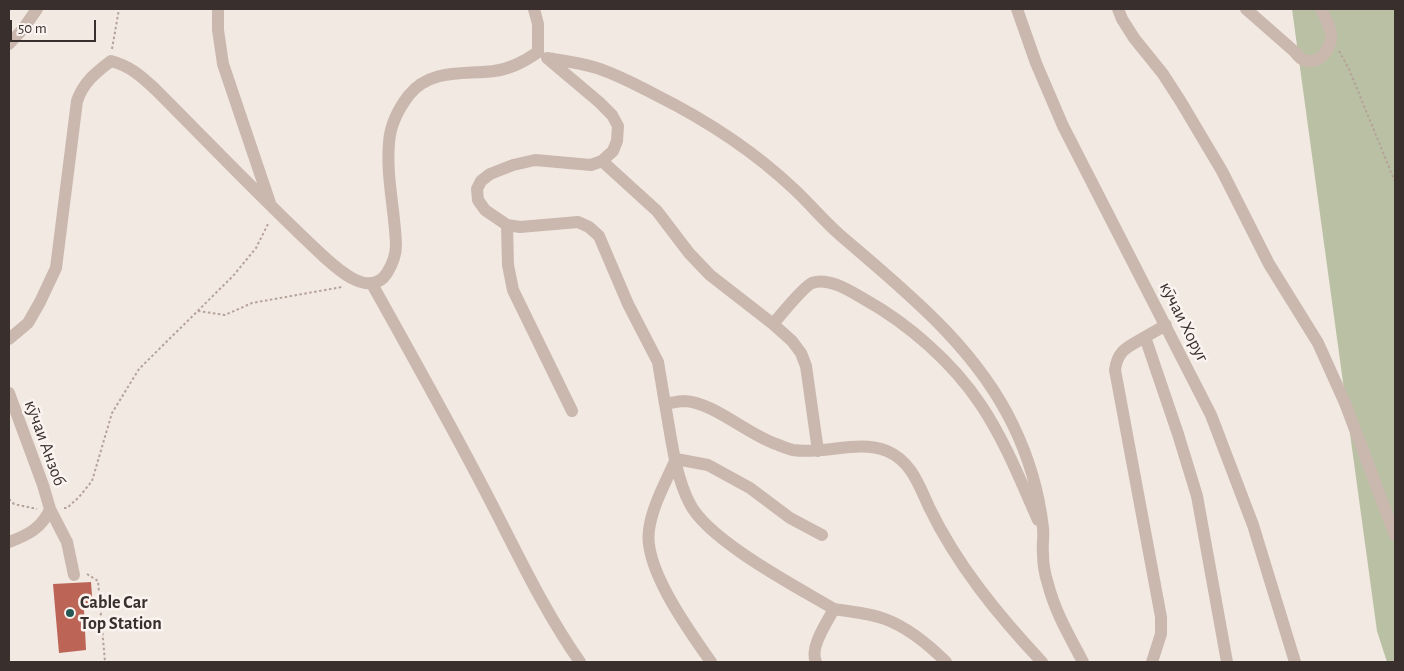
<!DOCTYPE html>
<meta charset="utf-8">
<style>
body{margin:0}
#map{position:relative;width:1404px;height:671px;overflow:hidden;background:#f2e9e2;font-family:"Alegreya Sans",sans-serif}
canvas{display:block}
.frame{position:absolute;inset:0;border:10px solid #392f2c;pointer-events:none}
.scale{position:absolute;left:10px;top:20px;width:86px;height:22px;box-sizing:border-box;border:2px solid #392f2c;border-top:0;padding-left:6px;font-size:15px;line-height:18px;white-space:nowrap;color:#392f2c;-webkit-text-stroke:4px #faf3ef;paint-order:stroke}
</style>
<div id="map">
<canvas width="1404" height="671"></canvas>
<div class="frame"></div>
<div class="scale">50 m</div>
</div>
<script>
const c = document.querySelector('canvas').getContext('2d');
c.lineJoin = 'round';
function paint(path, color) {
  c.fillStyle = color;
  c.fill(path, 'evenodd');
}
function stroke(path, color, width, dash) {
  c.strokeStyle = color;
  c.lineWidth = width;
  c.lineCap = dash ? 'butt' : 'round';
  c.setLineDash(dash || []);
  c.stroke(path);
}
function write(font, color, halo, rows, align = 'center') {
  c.font = font + ' "Alegreya Sans",sans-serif';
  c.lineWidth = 5;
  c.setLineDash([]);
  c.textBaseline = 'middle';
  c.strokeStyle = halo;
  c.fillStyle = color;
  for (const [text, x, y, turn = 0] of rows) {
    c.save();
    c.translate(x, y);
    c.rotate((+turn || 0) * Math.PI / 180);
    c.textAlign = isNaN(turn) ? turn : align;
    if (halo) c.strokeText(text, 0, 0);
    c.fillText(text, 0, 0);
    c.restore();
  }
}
paint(new Path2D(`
 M 1292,9 L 1395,9 L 1395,662 L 1387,662 L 1377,631 Z`), '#bac0a3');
paint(new Path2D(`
 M 91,582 L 93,609 L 84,610 L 86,650 L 59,653 L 53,584 Z`), '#bc6456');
stroke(new Path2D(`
 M 112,49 L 119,9
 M 1339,51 L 1349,69 L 1395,182
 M 198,311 L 225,315 L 252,303 L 342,287
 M 9,499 L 14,504 L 37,509
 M 64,508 L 67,508 L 79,497 L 92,481 L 112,413 L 139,369 L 233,276 L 256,248 L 269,222
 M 87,574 L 98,581 L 105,662`), '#b5a299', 2, [2.5, 2.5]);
stroke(new Path2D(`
 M 218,9 L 218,30 L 223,64 L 270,203
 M 534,9 L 538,24 L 538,52
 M 1017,9 L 1036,63 L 1063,126 L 1211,415 L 1253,525 L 1295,662
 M 1118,9 L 1122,19 L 1134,38 L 1163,74 L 1181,102 L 1222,171 L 1269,264 L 1318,343 L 1345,403 L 1395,535
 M 1246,9 L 1295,52 C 1308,71 1328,58 1331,39 C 1332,29 1325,17 1321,9
 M 9,44 L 23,29 L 37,9
 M 547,58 C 564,61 581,63 597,68 C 618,75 637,85 656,95 C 706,120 754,151 795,190 C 810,204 824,221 840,235 C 905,291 975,346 1013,425 C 1029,458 1039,492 1043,528 C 1044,537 1042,545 1043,554 C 1043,563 1045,575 1048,584 C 1055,612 1070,637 1083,662
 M 548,59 L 599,102 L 612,115 L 618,126 L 617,141 L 613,151 L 602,161 L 591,165 L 535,160 L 513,165 L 490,174 L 481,181 L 477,189 L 478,200 L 485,210 L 507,225 L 520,227 L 578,222 L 589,227 L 599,236 L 628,304 L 658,362 L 665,404
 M 602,161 L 657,211 L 689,253 L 710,275 L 773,324 L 792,341 L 801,353 L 806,366 L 818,451
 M 507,225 L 508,265 L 513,290 L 572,411
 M 372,284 C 410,352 447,418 483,487 C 514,546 542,608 580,662
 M 773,324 C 780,316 803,287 812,283 C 829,277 850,291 864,299 C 909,324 953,363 981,405 C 1005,441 1021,482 1038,520
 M 1145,337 L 1166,325
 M 9,339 L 28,323 L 40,302 L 56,268 L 77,101 C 83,83 95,73 111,61 C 130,66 141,76 155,89 C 210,144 264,201 321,254 C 336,268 370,300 387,273 C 392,265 396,255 396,245 C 395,211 386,177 389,143 C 390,126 399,108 409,95 C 431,68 464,75 494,71 C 511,69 524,62 538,52
 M 9,393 L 43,485 L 50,509 C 42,528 28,535 9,542
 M 50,509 L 67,542 L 74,575
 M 834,609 C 797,587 709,541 690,504 C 675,476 671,436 665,404 C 671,403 678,401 684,401 C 713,402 747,434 776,444 C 781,446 788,449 793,450 C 824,455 858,439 887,451 C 911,461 919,485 929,507 C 957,565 998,615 1042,662
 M 711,662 C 690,632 643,568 649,530 C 652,506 666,482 676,459 L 708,465 L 750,488 L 790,518 L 822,535
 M 816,662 C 809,648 827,622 834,609 C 851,612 869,613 885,619 C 909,628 928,644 946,662
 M 1152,662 L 1161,634 L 1161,617 L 1115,370 C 1118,349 1128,347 1145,337 L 1178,434 L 1197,496 L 1227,662`), '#cab8af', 12);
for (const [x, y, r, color] of [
 [70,613,5,"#255755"]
]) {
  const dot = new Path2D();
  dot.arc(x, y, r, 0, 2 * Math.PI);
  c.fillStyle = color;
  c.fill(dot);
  stroke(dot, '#faf3ef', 2);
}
write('18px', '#392f2c', '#faf3ef', [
 ["кӯчаи Хоруг",1184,322,63],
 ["кӯчаи Анзоб",45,443,70]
]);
write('bold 18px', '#392f2c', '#faf3ef', [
 ["Cable Car",80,603],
 ["Top Station",80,624]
], 'left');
</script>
